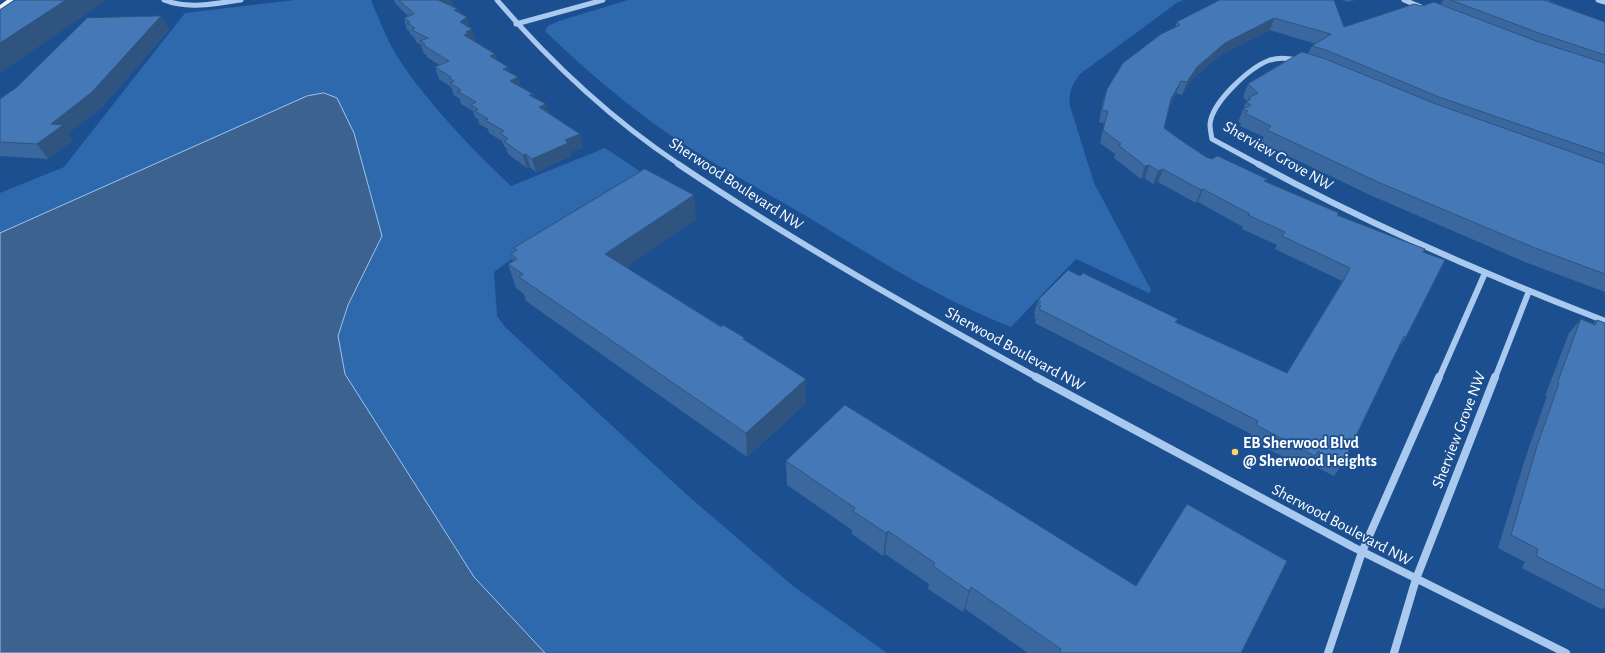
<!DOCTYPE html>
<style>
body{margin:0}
canvas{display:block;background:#1b4f8f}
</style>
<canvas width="1605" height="653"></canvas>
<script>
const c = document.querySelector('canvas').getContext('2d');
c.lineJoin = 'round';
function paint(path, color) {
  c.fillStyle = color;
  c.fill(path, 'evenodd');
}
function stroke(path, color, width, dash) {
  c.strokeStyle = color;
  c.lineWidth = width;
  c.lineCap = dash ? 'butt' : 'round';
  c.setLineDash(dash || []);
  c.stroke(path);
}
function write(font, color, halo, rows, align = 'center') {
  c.font = font + ' "Alegreya Sans",sans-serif';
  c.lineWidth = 3.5;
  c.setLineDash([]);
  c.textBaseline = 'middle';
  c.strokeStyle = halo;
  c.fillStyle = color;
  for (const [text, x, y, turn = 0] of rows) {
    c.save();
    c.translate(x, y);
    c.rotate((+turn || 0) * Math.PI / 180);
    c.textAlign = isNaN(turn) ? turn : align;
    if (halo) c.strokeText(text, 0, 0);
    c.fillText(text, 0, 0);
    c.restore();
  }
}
paint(new Path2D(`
 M 295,0 L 371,0 C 379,19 387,40 398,58 C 429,105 470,147 511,186 L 605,148 L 644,174 L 568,217 L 494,272 L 497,316 L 505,327 L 686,494 L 793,586 L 887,653 L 0,653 L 0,193 L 64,167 L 185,13 Z
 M 628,0 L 1184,0 L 1178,2 L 1080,74 C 1072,85 1068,92 1070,106 L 1094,183 L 1151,290 L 1149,293 L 1076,259 L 1011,327 C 939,299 872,256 806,216 C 755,186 701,158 653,123 C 615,95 579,64 545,31 L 548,26 L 559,21 Z`), '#2e69ad');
const water = new Path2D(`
 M 324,93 L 337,98 L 354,133 L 382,236 L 348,305 L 338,336 L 345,374 L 474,577 L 545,653 L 0,653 L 0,233 L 307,96 Z`);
paint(water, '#3c6290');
stroke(water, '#9cc4f0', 1);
stroke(new Path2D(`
 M 164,0 C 189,10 216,3 241,0
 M 497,0 C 551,63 611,119 680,165
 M 1404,0 L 1421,7
 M 1598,0 L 1605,2
 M 516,24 L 603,0
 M 1260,165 L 1212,139 C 1211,134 1210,129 1210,124 C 1212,102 1250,67 1270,60 C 1280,57 1290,58 1300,61`), '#a9c9ee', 5);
stroke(new Path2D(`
 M 678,164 C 794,242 916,311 1038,378
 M 1258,164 C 1370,225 1486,275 1605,321
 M 1439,378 L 1485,273
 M 1495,378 L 1529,291`), '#a9c9ee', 6);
stroke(new Path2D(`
 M 1036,377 L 1353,547 L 1566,653
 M 1328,653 L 1362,552 L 1439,377
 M 1394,653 L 1416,579 L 1495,377`), '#a9c9ee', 8);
paint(new Path2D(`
 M 7,0 L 14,0 L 0,10 L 0,5 Z`), '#f0f6ff');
paint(new Path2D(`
 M 394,0 L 451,0 L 453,6 L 458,9 L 459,13 L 471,28 L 472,29 L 476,41 L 475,42 L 495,54 L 497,60 L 508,67 L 509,72 L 518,77 L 520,86 L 533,94 L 534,98 L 546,104 L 548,113 L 583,147 L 570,152 L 571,156 L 536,172 L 530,167 L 527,168 L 508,154 L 506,148 L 504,146 L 502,141 L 489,133 L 488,129 L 479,124 L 478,119 L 475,117 L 473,111 L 461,104 L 460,99 L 454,95 L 451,87 L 439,79 L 435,67 L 439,65 L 427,57 L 426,54 L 424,54 L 421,45 L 416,42 L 414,37 L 411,35 L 409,31 L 407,30 L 404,18 L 408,16 L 395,3 Z
 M 1220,0 L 1344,27 L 1422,6 L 1441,4 L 1443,0 L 1552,0 L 1548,1 L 1605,22 L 1605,292 L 1525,262 L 1370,195 L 1261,143 L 1264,137 L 1240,126 L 1241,123 L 1238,122 L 1246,102 L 1247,101 L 1243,97 L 1248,84 L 1308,53 L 1312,46 L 1316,44 L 1270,30 L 1220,55 L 1192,79 L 1182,95 L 1176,93 L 1169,108 L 1164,128 L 1182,141 L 1206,157 L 1267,179 L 1266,182 L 1338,215 L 1423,252 L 1406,337 L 1398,349 L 1343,463 L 1334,476 L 1310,464 L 1307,469 L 1248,439 L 1251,434 L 1035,323 L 1036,319 L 1034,318 L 1035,314 L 1034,314 L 1038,300 L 1178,319 L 1176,323 L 1287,373 L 1337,290 L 1342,281 L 1275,249 L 1277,245 L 1242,229 L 1243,227 L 1198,202 L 1196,203 L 1158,182 L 1153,184 L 1145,178 L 1141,179 L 1114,158 L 1115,154 L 1100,143 L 1104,123 L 1099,122 L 1103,101 L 1107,89 L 1175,27 L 1177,22 Z
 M 1342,0 L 1356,0 L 1350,2 Z
 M 161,16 L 169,30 L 102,107 L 68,133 L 73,140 L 48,159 L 0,156 L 0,99 Z
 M 696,219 L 626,267 L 806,379 L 806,403 L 747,457 L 526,301 L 524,294 L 516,288 L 508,264 L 513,261 L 511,254 L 515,252 L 514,248 Z
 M 1581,319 L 1593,324 L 1597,320 L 1605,323 L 1605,607 L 1601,609 L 1522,568 L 1525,562 L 1498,548 L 1525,459 L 1547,396 L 1545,396 L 1569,333 Z
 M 786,461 L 1241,653 L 1028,653 L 965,609 L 963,612 L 928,589 L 929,584 L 885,554 L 883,556 L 852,534 L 852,530 L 787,485 Z`), '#3a679d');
paint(new Path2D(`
 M 66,0 L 107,0 L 0,73 L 0,43 Z
 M 437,0 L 451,0 L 453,6 Z
 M 1351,0 L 1356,0 L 1350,2 Z
 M 458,9 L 461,21 L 454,10 Z
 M 161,16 L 169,30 L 102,107 L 68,133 L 73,140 L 48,159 L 37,144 L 51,124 Z
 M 467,17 L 471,29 L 472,29 L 476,41 L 471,43 L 464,35 L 460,22 Z
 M 1274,18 L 1270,30 L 1220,55 L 1192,79 L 1182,95 L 1187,82 L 1197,67 L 1225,43 Z
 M 495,54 L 498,66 L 490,56 Z
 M 508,67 L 511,79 L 503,69 Z
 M 518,77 L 521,90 L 510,81 Z
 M 1181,81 L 1176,93 L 1167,111 L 1171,99 Z
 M 533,94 L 536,106 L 529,95 Z
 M 546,104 L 549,117 L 539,107 Z
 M 580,134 L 583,147 L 570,152 L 571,156 L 536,172 L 532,159 L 565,140 Z
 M 526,154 L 530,167 L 527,168 L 523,155 Z
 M 1149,165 L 1145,178 L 1141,179 L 1145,166 Z
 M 1163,169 L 1158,182 L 1153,184 L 1158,171 Z
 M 1203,189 L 1198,202 L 1196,203 L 1201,190 Z
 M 694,195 L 696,219 L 610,278 L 605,254 Z
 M 806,379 L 806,403 L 747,457 L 746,433 Z
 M 888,531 L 885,554 L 883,556 L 886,533 Z
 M 971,587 L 965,609 L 963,612 L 969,591 Z`), '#305480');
const building = new Path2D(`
 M 15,0 L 66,0 L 0,43 L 0,10 Z
 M 399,0 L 438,0 L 458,9 L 454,10 L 467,17 L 460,22 L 472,29 L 466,32 L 469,33 L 464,35 L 495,54 L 490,56 L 508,67 L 503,69 L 518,77 L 510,81 L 533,94 L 529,95 L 546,104 L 539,107 L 580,134 L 565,140 L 568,143 L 532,159 L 526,154 L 523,155 L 504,141 L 508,139 L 500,133 L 504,131 L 485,120 L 488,119 L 475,111 L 478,109 L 471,105 L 476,102 L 457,91 L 461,90 L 450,83 L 454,81 L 449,78 L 451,77 L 435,67 L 449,61 L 423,45 L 425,44 L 420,41 L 428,38 L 412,30 L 415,28 L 407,23 L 410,22 L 404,18 L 414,14 Z
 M 1220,0 L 1334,0 L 1344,27 L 1414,4 L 1422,6 L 1434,2 L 1536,41 L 1605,63 L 1605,154 L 1439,97 L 1326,50 L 1312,46 L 1331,34 L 1274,18 L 1225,43 L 1197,67 L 1187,82 L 1181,81 L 1171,99 L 1164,128 L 1182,141 L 1206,157 L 1212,159 L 1217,156 L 1220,157 L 1267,179 L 1264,181 L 1339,213 L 1337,215 L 1425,249 L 1423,252 L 1445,260 L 1406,337 L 1404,336 L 1343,463 L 1318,451 L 1315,456 L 1256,425 L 1258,421 L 1039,309 L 1041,306 L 1038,305 L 1041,302 L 1038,300 L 1068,270 L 1080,276 L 1083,273 L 1178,319 L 1175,322 L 1287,373 L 1342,283 L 1350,268 L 1282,236 L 1285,232 L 1248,215 L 1250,214 L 1203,189 L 1201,190 L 1163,169 L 1158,171 L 1149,165 L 1145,166 L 1118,145 L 1121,144 L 1103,130 L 1108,111 L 1102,110 L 1107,89 L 1123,63 L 1161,34 L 1180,25 L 1177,22 Z
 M 1451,0 L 1544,0 L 1605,22 L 1605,55 L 1539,33 Z
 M 161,16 L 92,92 L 51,124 L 63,125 L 37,144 L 0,142 L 0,99 L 17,87 L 87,18 Z
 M 1302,52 L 1323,58 L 1436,104 L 1605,164 L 1605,274 L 1535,248 L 1378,182 L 1267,130 L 1271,126 L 1245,113 L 1248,111 L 1243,109 L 1251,105 L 1246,102 L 1251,99 L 1248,98 L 1258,93 L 1248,84 Z
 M 645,169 L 694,195 L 605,254 L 721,327 L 723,325 L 745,338 L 743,339 L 806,379 L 746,433 L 519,277 L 523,274 L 508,264 L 517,259 L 511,254 L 517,250 L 514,248 Z
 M 1581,319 L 1595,325 L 1597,320 L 1605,323 L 1605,591 L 1536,556 L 1538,549 L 1511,535 L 1537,446 L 1559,383 L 1558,382 Z
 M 845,405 L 1136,586 L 1187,504 L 1287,561 L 1241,653 L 1059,653 L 1061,649 L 971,587 L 969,591 L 933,566 L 935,563 L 888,531 L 886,533 L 853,511 L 855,508 L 786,461 Z`);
paint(building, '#4478b7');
stroke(building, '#305480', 1);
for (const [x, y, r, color] of [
 [1235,452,4,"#ffd166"]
]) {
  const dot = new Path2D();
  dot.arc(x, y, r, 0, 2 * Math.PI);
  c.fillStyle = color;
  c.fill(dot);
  stroke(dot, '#1b4f8f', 1.5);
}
write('16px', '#fff', '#1b4f8f', [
 ["Sherview Grove NW",1278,156,30],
 ["Sherwood Boulevard NW",736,184,33],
 ["Sherwood Boulevard NW",1015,349,29],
 ["Sherview Grove NW",1459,430,-69],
 ["Sherwood Boulevard NW",1342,525,28]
]);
write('bold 16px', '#fff', '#1b4f8f', [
 ["EB Sherwood Blvd",1243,443],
 ["@ Sherwood Heights",1243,461]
], 'left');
</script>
